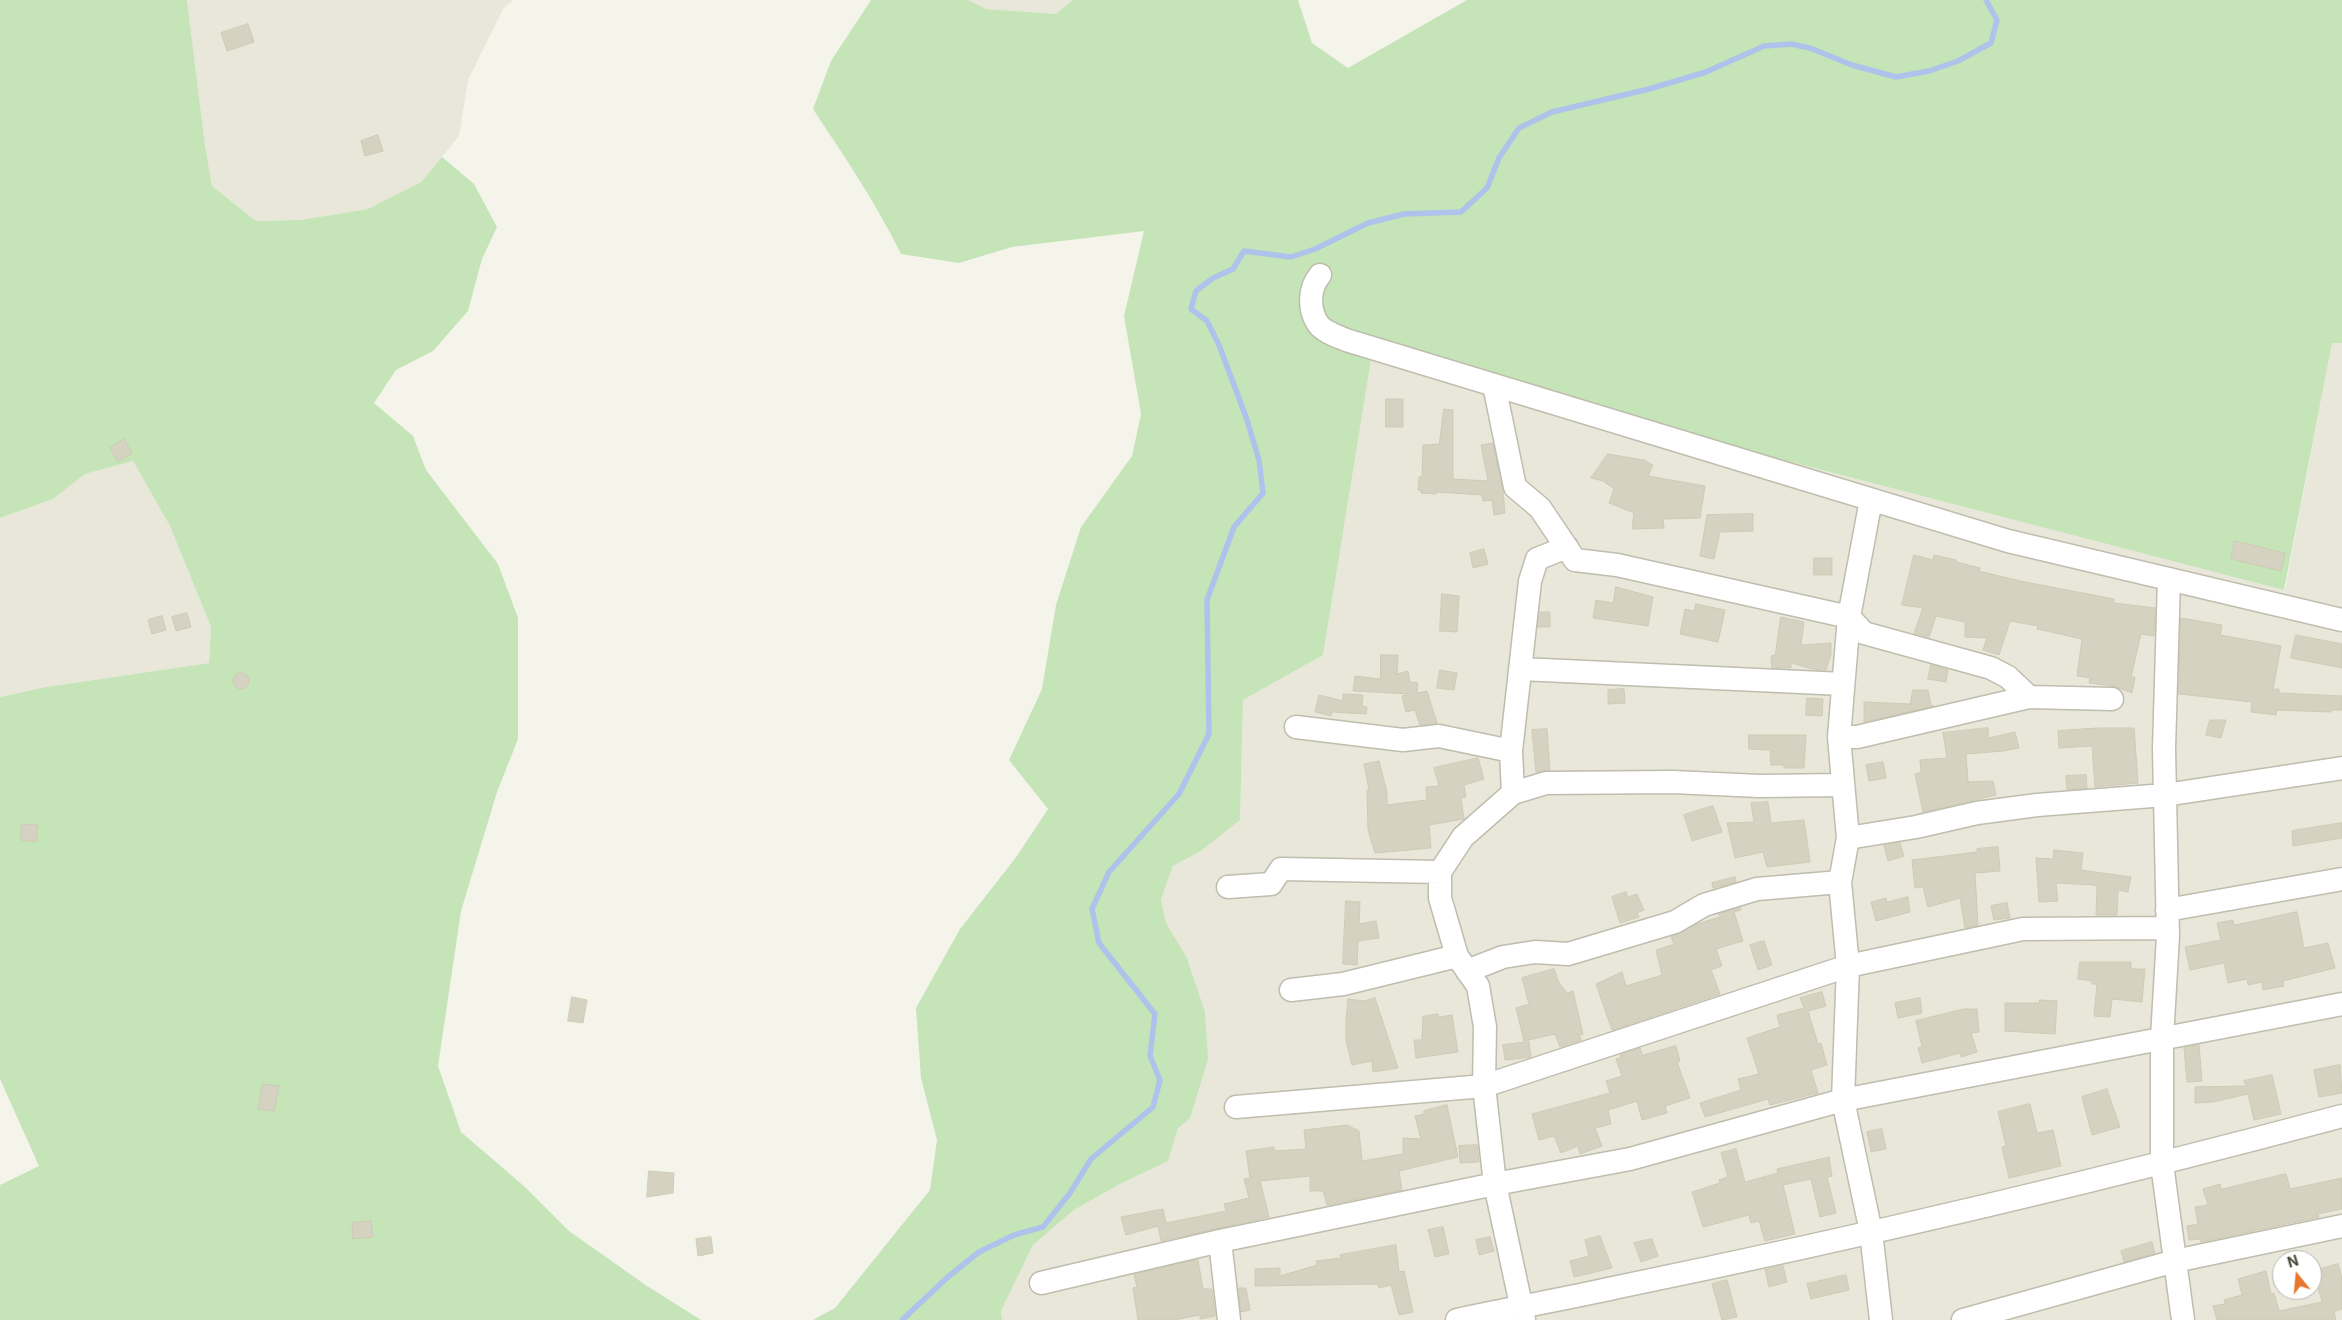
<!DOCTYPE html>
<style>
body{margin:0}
#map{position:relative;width:2342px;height:1320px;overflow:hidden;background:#f4f4eb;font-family:Inter,sans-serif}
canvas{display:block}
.north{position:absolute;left:2272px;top:1250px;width:50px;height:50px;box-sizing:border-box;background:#fff;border:1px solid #b6b5b0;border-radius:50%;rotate:343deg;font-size:14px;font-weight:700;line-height:20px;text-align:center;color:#484639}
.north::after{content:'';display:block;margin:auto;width:18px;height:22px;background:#e8772e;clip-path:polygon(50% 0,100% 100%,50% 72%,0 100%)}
</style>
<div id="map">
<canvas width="2342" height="1320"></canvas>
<div class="north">N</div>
</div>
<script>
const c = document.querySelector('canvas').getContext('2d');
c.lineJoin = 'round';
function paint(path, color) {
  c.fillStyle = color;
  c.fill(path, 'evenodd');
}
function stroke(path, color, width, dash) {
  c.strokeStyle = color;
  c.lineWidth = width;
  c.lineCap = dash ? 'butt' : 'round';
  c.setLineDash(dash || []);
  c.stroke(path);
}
paint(new Path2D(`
 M 187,0 L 513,0 L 503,9 L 468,80 L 459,136 L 421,182 L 368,209 L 300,220 L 256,221 L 212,186 L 205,145 Z
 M 968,0 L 1073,0 L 1057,14 L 986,9 Z
 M 2332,342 L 2342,343 L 2342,1320 L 1002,1320 L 1001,1311 L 1033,1245 L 1074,1210 L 1120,1184 L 1168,1161 L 1178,1128 L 1186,956 L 1166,923 L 1161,899 L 1173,866 L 1201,851 L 1240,820 L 1243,700 L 1323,655 L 1371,353 L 2285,590 ZM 2282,1260 L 2312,1260 L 2312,1290 L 2282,1290 Z
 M 133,461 L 170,526 L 211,627 L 209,663 L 46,687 L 0,697 L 0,518 L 53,499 L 85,474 Z`), '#e8e7da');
paint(new Path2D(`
 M 0,0 L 187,0 L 205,145 L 212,186 L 256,221 L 300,220 L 368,209 L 421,182 L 442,157 L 474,184 L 497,227 L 482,259 L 468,311 L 433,351 L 396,370 L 374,403 L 413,436 L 426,470 L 498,564 L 518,618 L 518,739 L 497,792 L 461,911 L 438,1066 L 461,1132 L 525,1187 L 569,1231 L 647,1286 L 701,1320 L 0,1320 L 0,1185 L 39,1166 L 0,1079 L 0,697 L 46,687 L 209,663 L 211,627 L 170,526 L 133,461 L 85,474 L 53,499 L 0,518 Z
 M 871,0 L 968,0 L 986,9 L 1056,14 L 1073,0 L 1298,0 L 1312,43 L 1348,68 L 1467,0 L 2342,0 L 2342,343 L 2332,343 L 2284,590 L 1372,353 L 1323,655 L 1243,700 L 1240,820 L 1201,851 L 1173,866 L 1161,899 L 1166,923 L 1186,956 L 1205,1012 L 1208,1059 L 1190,1118 L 1178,1128 L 1168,1161 L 1120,1184 L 1074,1210 L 1033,1245 L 1001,1311 L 1002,1320 L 813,1320 L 835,1308 L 930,1190 L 937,1140 L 921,1078 L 916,1008 L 960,929 L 1017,856 L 1048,809 L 1009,760 L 1042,689 L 1056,605 L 1081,527 L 1132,456 L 1141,414 L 1124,316 L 1144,231 L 1012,247 L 959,263 L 901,254 C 876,203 844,156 813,109 L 831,61 Z`), '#c5e4b8');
stroke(new Path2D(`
 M 902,1320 L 949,1276 L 979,1252 L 1014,1235 L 1043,1227 L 1070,1193 L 1091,1159 L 1153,1107 L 1160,1080 L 1150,1056 L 1155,1014 L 1099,943 L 1092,909 L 1109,872 L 1179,794 L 1209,734 L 1207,600 L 1234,527 L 1263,493 L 1259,460 L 1246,417 L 1219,345 L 1207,321 L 1191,309 L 1196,291 L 1213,278 L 1233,269 L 1244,251 L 1291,257 L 1315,249 L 1368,223 L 1404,214 L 1461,212 L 1487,188 L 1499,158 L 1519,128 L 1552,112 L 1649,89 L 1706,72 L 1764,46 L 1791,44 L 1810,48 L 1852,65 L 1896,77 L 1929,71 L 1958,61 L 1991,43 L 1997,20 L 1986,0`), '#adc3eb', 5.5);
const building = new Path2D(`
 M 248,24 L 254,42 L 227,51 L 221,33 Z
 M 378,135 L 383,151 L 365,156 L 361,141 Z
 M 1386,399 L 1403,399 L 1403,427 L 1386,427 Z
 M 1444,409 L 1453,410 L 1453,479 L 1488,481 L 1481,445 L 1493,443 L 1503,491 L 1505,513 L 1494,515 L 1492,500 L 1483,501 L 1482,495 L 1436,492 L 1436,494 L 1421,493 L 1422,491 L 1418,490 L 1419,477 L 1422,477 L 1423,445 L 1439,444 Z
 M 124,439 L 132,453 L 118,462 L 110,448 Z
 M 1608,454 L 1644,460 L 1653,465 L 1648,476 L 1705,486 L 1700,518 L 1663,519 L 1664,528 L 1632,529 L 1634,513 L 1609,503 L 1614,489 L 1603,481 L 1591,478 Z
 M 1753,514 L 1753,531 L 1720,532 L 1714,559 L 1700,556 L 1707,515 Z
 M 2235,541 L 2285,553 L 2281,571 L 2231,559 Z
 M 1484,549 L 1488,564 L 1473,568 L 1470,553 Z
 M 1914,555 L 1933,560 L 1934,555 L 1956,560 L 1956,562 L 1980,568 L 1979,571 L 2020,581 L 2114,599 L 2114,603 L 2155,608 L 2154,636 L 2141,634 L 2131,677 L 2135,677 L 2132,693 L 2113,686 L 2089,683 L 2090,678 L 2077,676 L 2082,639 L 2037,629 L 2038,626 L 2010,621 L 1999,655 L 1983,650 L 1987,638 L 1965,637 L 1965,622 L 1936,616 L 1929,637 L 1914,633 L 1923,608 L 1902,605 Z
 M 1814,558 L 1832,558 L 1832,575 L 1814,575 Z
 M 1616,587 L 1653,597 L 1648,626 L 1593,618 L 1596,600 L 1613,603 Z
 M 1442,594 L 1459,596 L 1457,632 L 1440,631 Z
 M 1696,604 L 1725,610 L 1718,642 L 1680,634 L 1685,609 L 1694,611 Z
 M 1540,612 L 1550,612 L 1550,627 L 1538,627 Z
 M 187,613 L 191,627 L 176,631 L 172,617 Z
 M 162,616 L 166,630 L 152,634 L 148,620 Z
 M 1781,617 L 1804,622 L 1801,645 L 1831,643 L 1831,654 L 1826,670 L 1812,669 L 1791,663 L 1791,668 L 1772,668 L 1771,656 L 1775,655 Z
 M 2181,618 L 2222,625 L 2220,635 L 2281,646 L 2273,689 L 2279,689 L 2279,693 L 2342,696 L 2342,710 L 2331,710 L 2331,712 L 2277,710 L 2276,715 L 2251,712 L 2252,702 L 2179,694 Z
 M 2296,635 L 2342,644 L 2342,668 L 2291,658 Z
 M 1381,655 L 1398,655 L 1397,674 L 1408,671 L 1410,682 L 1418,683 L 1417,693 L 1427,691 L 1437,723 L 1420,725 L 1415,710 L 1406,712 L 1402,696 L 1410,694 L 1353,691 L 1355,676 L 1380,679 Z
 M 1931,665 L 1948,670 L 1946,682 L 1928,679 Z
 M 1440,670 L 1457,673 L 1454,690 L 1437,688 Z
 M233 681a8 8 0 1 1 16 0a8 8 0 1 1-16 0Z
 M 1624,689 L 1625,703 L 1608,704 L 1608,690 Z
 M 1913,690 L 1928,690 L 1931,705 L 1934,706 L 1864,722 L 1864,702 L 1910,704 Z
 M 1343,694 L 1363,695 L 1362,706 L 1367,707 L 1366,714 L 1332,712 L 1331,716 L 1315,712 L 1319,695 L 1343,701 Z
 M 1807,698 L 1823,699 L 1822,716 L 1806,715 Z
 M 2210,720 L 2226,720 L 2221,738 L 2206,735 Z
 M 1988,728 L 1989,738 L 2015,732 L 2019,748 L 2003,751 L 1966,754 L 1968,782 L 1993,781 L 1996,795 L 1923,812 L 1915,774 L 1921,772 L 1920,760 L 1947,758 L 1943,733 Z
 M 2098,728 L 2134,728 L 2138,783 L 2095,787 L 2092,746 L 2059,748 L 2058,731 Z
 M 1547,729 L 1550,770 L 1536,772 L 1532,730 Z
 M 1749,735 L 1806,735 L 1804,768 L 1784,768 L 1784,765 L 1771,765 L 1770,750 L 1749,749 Z
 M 1478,758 L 1484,779 L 1464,785 L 1466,797 L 1461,798 L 1464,819 L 1429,825 L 1431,848 L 1375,853 L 1368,830 L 1367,790 L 1369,790 L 1364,764 L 1379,761 L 1387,792 L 1387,805 L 1427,800 L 1426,787 L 1439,786 L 1434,768 Z
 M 1883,762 L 1886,778 L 1869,781 L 1866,765 Z
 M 2086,775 L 2087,788 L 2067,790 L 2066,776 Z
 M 1768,802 L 1771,823 L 1804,820 L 1810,862 L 1767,867 L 1763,852 L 1735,858 L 1727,823 L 1754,822 L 1751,803 Z
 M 1713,806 L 1722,832 L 1692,841 L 1684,815 Z
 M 2342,823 L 2342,838 L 2293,846 L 2292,831 Z
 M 22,824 L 38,825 L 36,842 L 21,840 Z
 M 1900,843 L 1904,856 L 1888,861 L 1884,846 Z
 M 1998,847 L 2000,871 L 1975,873 L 1978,925 L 1965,928 L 1960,898 L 1928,907 L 1923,887 L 1915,888 L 1912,860 L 1977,852 L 1977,849 Z
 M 2054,850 L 2083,853 L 2081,870 L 2131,877 L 2128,892 L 2118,890 L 2117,915 L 2096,915 L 2097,886 L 2093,885 L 2056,883 L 2058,901 L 2039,902 L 2036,858 L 2053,859 Z
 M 1735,877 L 1736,882 L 1713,888 L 1712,883 Z
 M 1626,892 L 1628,897 L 1637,894 L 1644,910 L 1637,913 L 1639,917 L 1620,923 L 1612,897 Z
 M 1908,897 L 1910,912 L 1876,921 L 1871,902 L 1886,898 L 1887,902 Z
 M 1346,901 L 1360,902 L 1359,924 L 1376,921 L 1379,938 L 1358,941 L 1357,965 L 1343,964 Z
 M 2007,903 L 2010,918 L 1994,920 L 1991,906 Z
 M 1740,908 L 1741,910 L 1734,912 L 1743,941 L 1716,949 L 1722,966 L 1711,970 L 1720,994 L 1612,1030 L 1596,984 L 1622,972 L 1626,986 L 1662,975 L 1656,950 L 1674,944 L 1671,937 L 1697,924 L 1720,917 L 1719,914 Z
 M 2297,912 L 2304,948 L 2328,943 L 2335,968 L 2283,981 L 2284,986 L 2263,990 L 2262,982 L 2248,985 L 2247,979 L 2228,983 L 2224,963 L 2190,970 L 2185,947 L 2221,940 L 2217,923 L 2233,920 L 2234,925 Z
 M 1764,941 L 1772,965 L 1758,970 L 1750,945 Z
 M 2080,962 L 2131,962 L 2131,969 L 2145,969 L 2142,1002 L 2112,999 L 2110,1017 L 2094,1016 L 2097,984 L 2092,984 L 2092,981 L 2078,979 Z
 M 1554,969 L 1559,983 L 1567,993 L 1573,991 L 1583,1034 L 1579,1035 L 1581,1040 L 1560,1047 L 1555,1034 L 1524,1041 L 1516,1008 L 1529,1004 L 1522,978 Z
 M 1822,992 L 1826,1006 L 1808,1011 L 1818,1044 L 1821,1043 L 1827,1065 L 1811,1070 L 1818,1093 L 1770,1105 L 1768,1099 L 1705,1117 L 1700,1103 L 1741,1090 L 1738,1079 L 1759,1074 L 1747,1038 L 1780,1027 L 1777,1015 L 1804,1008 L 1800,998 Z
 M 572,997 L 587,1000 L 583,1023 L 568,1021 Z
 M 1375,998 L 1398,1068 L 1373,1072 L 1372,1061 L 1352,1065 L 1346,1041 L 1346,1021 L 1348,999 L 1364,1001 Z
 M 1920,998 L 1922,1013 L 1898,1018 L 1895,1003 Z
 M 2040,1000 L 2057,1001 L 2055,1034 L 2005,1031 L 2005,1003 L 2039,1003 Z
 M 1964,1009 L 1977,1009 L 1979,1032 L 1971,1033 L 1977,1052 L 1961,1057 L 1960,1053 L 1922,1063 L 1918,1048 L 1922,1047 L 1916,1021 Z
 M 1438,1014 L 1439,1017 L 1452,1015 L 1458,1052 L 1416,1058 L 1414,1040 L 1422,1040 L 1423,1017 Z
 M 1529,1042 L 1531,1057 L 1505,1060 L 1503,1045 Z
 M 2199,1045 L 2202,1081 L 2187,1082 L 2184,1048 Z
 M 1676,1046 L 1680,1061 L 1677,1062 L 1690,1098 L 1665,1106 L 1667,1113 L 1642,1120 L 1637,1101 L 1608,1110 L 1611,1124 L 1595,1128 L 1602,1146 L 1580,1154 L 1578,1146 L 1561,1153 L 1554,1136 L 1539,1140 L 1532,1114 L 1610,1093 L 1606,1081 L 1622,1076 L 1616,1059 L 1621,1058 L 1620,1055 L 1640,1048 L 1642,1055 Z
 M 2340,1065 L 2342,1093 L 2319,1097 L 2314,1070 Z
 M 2272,1075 L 2281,1114 L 2254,1120 L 2248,1094 L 2213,1102 L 2195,1103 L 2195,1087 L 2246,1086 L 2244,1081 Z
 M 263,1084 L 279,1086 L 274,1111 L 258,1109 Z
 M 2107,1089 L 2120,1127 L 2092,1135 L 2082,1097 Z
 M 2030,1104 L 2037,1133 L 2053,1130 L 2061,1166 L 2009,1178 L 2002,1147 L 2006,1146 L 1998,1112 Z
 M 1447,1105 L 1458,1157 L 1399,1171 L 1402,1190 L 1327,1205 L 1323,1191 L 1310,1191 L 1310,1176 L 1260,1181 L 1269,1217 L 1161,1241 L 1158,1226 L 1126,1235 L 1121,1217 L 1163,1209 L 1166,1223 L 1226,1211 L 1224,1204 L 1249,1198 L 1244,1179 L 1250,1178 L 1246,1151 L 1274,1147 L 1274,1151 L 1306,1149 L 1304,1130 L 1347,1125 L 1359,1131 L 1362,1161 L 1403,1154 L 1403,1138 L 1421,1139 L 1415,1116 L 1424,1114 L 1424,1111 Z
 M 1882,1129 L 1886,1149 L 1871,1152 L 1867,1132 Z
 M 1477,1145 L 1479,1162 L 1460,1163 L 1459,1146 Z
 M 1736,1149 L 1745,1182 L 1778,1173 L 1777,1169 L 1829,1157 L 1832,1176 L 1827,1177 L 1836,1213 L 1820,1217 L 1811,1179 L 1783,1185 L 1795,1234 L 1765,1241 L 1759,1221 L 1751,1223 L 1749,1215 L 1703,1227 L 1692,1192 L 1720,1183 L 1719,1180 L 1728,1177 L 1721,1153 Z
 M 649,1171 L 674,1173 L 673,1193 L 647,1197 Z
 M 2286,1174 L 2290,1189 L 2342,1178 L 2342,1209 L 2318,1214 L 2319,1217 L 2201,1242 L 2200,1239 L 2189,1240 L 2187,1226 L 2198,1224 L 2195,1207 L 2208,1205 L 2203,1189 L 2220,1184 L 2221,1189 Z
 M 371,1221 L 373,1237 L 353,1239 L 352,1223 Z
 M 1443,1227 L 1449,1254 L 1435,1257 L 1428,1230 Z
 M 1600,1236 L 1612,1268 L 1574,1277 L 1570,1261 L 1589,1256 L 1585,1240 Z
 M 711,1237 L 713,1253 L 698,1256 L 696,1239 Z
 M 1490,1237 L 1494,1251 L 1479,1255 L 1476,1240 Z
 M 1652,1239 L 1658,1256 L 1641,1262 L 1634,1243 Z
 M 2152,1242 L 2155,1253 L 2124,1262 L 2121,1251 Z
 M 1396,1245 L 1399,1272 L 1404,1271 L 1413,1312 L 1399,1315 L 1391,1285 L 1379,1288 L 1378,1284 L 1255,1286 L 1255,1269 L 1280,1268 L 1280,1276 L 1317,1265 L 1316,1261 L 1341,1258 L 1340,1255 Z
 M 1198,1260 L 1203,1289 L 1212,1289 L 1215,1316 L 1200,1319 L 1200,1315 L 1174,1320 L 1138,1320 L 1133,1288 L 1137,1287 L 1134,1275 Z
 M 2338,1264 L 2342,1278 L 2342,1309 L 2334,1311 L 2336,1320 L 2217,1320 L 2213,1306 L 2225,1304 L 2224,1300 L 2242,1295 L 2238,1279 L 2266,1271 L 2271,1294 L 2274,1293 L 2279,1311 L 2322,1302 L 2314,1271 Z
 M 1783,1266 L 1787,1282 L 1769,1287 L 1765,1270 Z
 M 1846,1275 L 1849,1290 L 1811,1299 L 1807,1284 Z
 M 1727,1280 L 1737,1317 L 1722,1320 L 1712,1284 Z
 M 1239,1288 L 1246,1288 L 1250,1310 L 1241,1312 Z`);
paint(building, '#d5d2c1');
stroke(building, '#cfcbb5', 1);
const minor = new Path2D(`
 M 1320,275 C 1309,288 1308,309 1318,324 C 1324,332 1337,336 1346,340 L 2008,541 L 2342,620
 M 1494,385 L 1515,487 L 1540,508 L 1575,560 L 1617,565 L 1849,617 L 1864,633 L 1991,668 L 2008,677 L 2029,697
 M 1871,500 L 1849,617 L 1839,737 L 1848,838 L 1840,882 L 1848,966 L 1843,1100 L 1871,1232 L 1881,1320
 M 2169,579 L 2164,749 L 2168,936 L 2162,1038 L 2162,1164 L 2183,1320
 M 1521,669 L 1843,684
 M 1296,727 L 1403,740 L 1439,736 L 1511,751
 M 1839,737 L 1857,737 L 2029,697 L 2112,699
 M 1513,793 L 1546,783 L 1673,782 L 1759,786 L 1843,785
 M 1848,838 L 1916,827 L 1977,813 L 2037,805 L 2165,795 L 2342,768
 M 1228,887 L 1271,884 L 1281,869 L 1440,872
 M 2167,910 L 2342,879
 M 1467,971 L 1503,957 L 1535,952 L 1568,954 L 1675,922 L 1704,905 L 1757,889 L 1840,882
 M 1291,990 L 1343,984 L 1457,956
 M 1236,1107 L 1484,1086 L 1848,966 L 2023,929 L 2167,928
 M 1041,1283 L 1220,1241
 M 1524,1319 L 1495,1184 L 1484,1086 L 1485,1027 L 1478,986 L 1457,956 L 1440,898 L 1440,872 L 1463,837 L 1513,793 L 1511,751 L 1530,581 L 1537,559 L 1567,547
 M 1229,1320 L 1220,1241 L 1495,1184 L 1630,1159 L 1843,1100 L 2342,1004
 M 1457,1320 C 1511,1308 1565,1299 1618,1287 C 1861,1237 2103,1180 2342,1116
 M 1963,1320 L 2175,1261 L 2342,1226`);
stroke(minor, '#bfbdae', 25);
stroke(minor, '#fff', 22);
</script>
